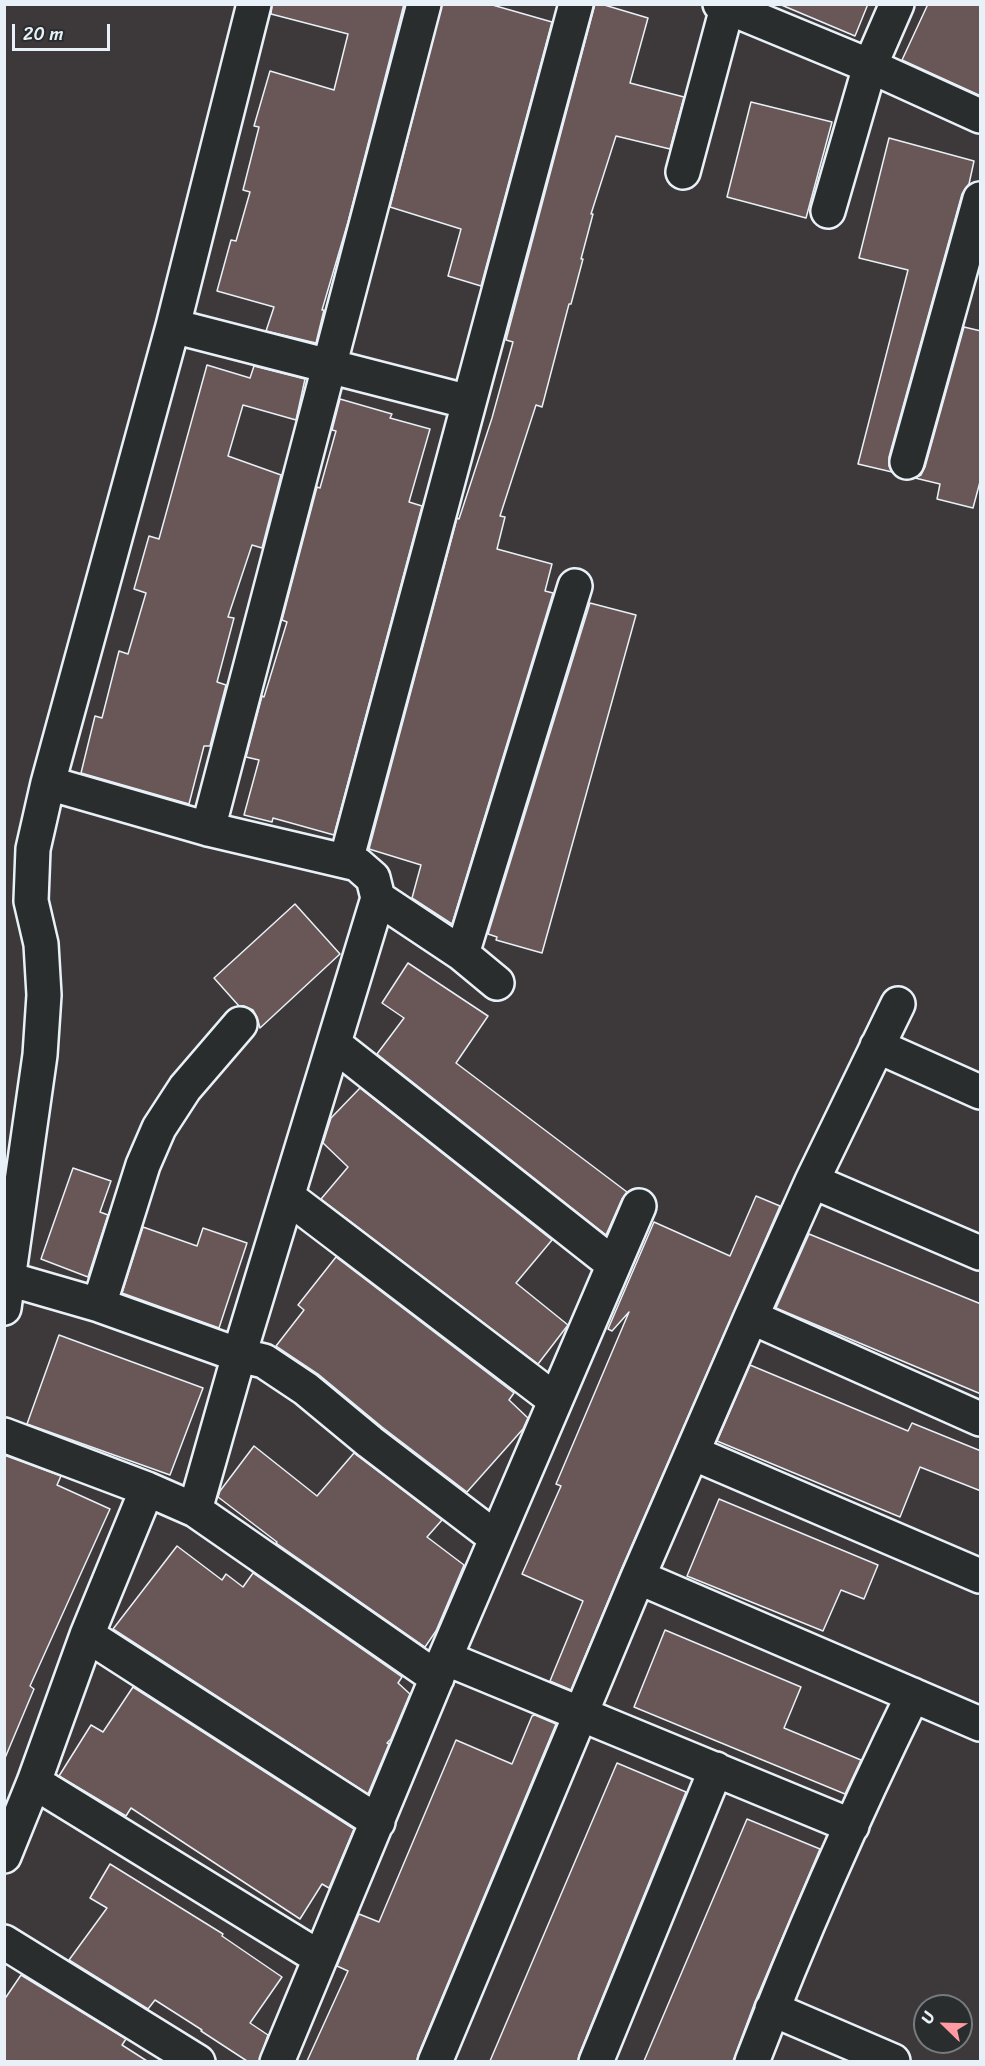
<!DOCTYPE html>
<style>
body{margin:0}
#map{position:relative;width:985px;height:2066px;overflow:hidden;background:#3d393a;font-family:Sriracha,sans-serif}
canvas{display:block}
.frame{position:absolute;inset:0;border:6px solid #e8f1f8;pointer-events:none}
.north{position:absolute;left:913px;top:1994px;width:60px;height:60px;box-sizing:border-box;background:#2a2d2e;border:2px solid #767b7f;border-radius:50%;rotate:293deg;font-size:16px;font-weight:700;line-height:24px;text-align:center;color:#e8f1f8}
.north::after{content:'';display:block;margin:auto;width:21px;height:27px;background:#ff9aa2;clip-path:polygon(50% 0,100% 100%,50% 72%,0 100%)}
.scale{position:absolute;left:12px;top:24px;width:98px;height:27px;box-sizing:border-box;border:3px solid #e8f1f8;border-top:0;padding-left:8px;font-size:18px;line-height:21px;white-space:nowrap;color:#e8f1f8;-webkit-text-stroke:4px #2a2d2e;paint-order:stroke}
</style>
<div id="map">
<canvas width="985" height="2066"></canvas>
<div class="frame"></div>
<div class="north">U</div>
<div class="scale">20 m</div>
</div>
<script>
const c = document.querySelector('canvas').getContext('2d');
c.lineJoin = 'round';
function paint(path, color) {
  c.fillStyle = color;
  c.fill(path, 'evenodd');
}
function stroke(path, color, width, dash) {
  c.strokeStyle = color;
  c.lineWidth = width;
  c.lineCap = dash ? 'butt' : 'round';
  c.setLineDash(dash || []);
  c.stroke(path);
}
const building = new Path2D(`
 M 272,4 L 404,4 L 348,222 L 322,310 L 324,310 L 316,343 L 266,331 L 274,307 L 217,291 L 231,240 L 236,241 L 250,192 L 243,190 L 259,127 L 254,126 L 270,71 L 334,90 L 348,34 L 271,14 Z
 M 442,4 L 489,4 L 552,22 L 481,286 L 448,276 L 461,229 L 390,207 Z
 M 595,4 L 601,4 L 648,18 L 630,83 L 684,97 L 670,149 L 616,136 L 591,214 L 593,214 L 581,259 L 583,259 L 571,304 L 569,304 L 542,407 L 536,405 L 500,516 L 505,517 L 497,549 L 552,564 L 545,591 L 553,593 L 452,924 L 412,898 L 421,865 L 369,849 L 457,518 L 459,519 L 492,418 L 513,342 L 506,340 Z
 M 779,4 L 868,4 L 855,36 Z
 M 928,4 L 981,4 L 981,96 L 902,60 Z
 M 751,102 L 832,122 L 806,218 L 727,197 Z
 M 889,138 L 974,161 L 969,184 L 962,194 L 889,457 L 889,466 L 892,472 L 858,464 L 908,270 L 859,258 Z
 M 964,327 L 981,331 L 981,478 L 973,508 L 937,499 L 940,484 L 915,478 L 921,475 L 925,467 Z
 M 207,365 L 250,378 L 254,366 L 305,379 L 296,420 L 243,405 L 228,456 L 281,475 L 262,548 L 252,545 L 228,617 L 234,618 L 217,682 L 226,685 L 210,746 L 204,746 L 189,804 L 81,773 L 95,716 L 102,718 L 119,651 L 128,654 L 146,593 L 134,589 L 149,536 L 159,539 Z
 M 340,399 L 392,414 L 390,418 L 430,429 L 409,502 L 422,506 L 334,835 L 273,818 L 272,822 L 244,815 L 259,760 L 246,757 L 262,696 L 264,697 L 287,622 L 282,620 L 317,487 L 320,488 L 336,431 L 332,430 Z
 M 590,603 L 636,615 L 542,953 L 496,940 L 497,937 L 488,934 Z
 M 295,904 L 340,954 L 260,1028 L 257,1017 L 253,1010 L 244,1006 L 239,1006 L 214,978 Z
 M 408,963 L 488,1016 L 456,1063 L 627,1192 L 622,1199 L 606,1235 L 377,1054 L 404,1018 L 382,1003 Z
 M 360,1088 L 552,1240 L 516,1283 L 568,1325 L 538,1364 L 321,1199 L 348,1167 L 323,1143 L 331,1118 Z
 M 73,1168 L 111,1181 L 100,1212 L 108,1215 L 88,1277 L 41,1259 Z
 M 756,1196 L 780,1206 L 621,1570 L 571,1690 L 550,1681 L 583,1601 L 522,1574 L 561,1486 L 556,1484 L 629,1312 L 612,1331 L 608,1329 L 654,1222 L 730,1256 Z
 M 143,1227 L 197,1246 L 203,1228 L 247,1243 L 219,1328 L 122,1293 Z
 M 809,1234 L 981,1304 L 981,1394 L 776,1308 Z
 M 336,1257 L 514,1393 L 509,1400 L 528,1418 L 523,1429 L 467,1492 L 382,1427 L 318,1374 L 276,1346 L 304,1310 L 298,1305 Z
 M 59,1335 L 203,1388 L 170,1475 L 27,1424 Z
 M 750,1365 L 908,1431 L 912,1423 L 981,1451 L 981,1491 L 920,1467 L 900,1517 L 717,1441 Z
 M 254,1446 L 317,1496 L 354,1453 L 442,1520 L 427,1537 L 464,1565 L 436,1631 L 425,1647 L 276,1543 L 277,1542 L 218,1497 L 220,1491 Z
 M 4,1455 L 61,1476 L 57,1485 L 110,1509 L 30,1686 L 34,1689 L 5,1758 Z
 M 719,1499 L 878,1565 L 864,1599 L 841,1590 L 823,1631 L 687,1576 Z
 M 177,1546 L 222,1580 L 226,1574 L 243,1587 L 253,1573 L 402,1677 L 398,1683 L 410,1694 L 391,1739 L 387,1743 L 389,1744 L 368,1794 L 113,1629 Z
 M 665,1630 L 801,1687 L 784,1728 L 861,1760 L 845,1794 L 634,1707 Z
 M 133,1687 L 354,1829 L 329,1888 L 322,1884 L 300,1919 L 131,1808 L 126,1816 L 59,1776 L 91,1725 L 103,1732 Z
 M 535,1715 L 556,1724 L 418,2055 L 417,2061 L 307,2061 L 348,1971 L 337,1966 L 359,1914 L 379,1922 L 456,1740 L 512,1764 L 532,1716 Z
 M 617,1763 L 686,1792 L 579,2055 L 578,2061 L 490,2061 Z
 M 747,1819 L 820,1849 L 755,2002 L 733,2061 L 644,2061 Z
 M 110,1864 L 223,1934 L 222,1936 L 282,1977 L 250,2023 L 268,2035 L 259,2061 L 247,2061 L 201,2031 L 202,2030 L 155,2000 L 148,2009 L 69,1960 L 107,1908 L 90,1898 Z
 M 21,1975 L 126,2039 L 122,2045 L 147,2061 L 4,2061 L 4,2000 Z`);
paint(building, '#695656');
stroke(building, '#e8f1f8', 1.5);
const minor = new Path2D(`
 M 720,4 L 870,66 L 980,116
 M 683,172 L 728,4
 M 828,211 L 870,66 L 897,4
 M 173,326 L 469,402
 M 907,462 L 980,199
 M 48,783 L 208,829 L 357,864 L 373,878 L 378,898 L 239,1355 L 195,1510
 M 208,829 L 424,4
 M 346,861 L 576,4
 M 378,898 L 462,954 L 497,983
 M 462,954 L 575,586
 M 334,1044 L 613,1264
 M 877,1046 L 980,1092
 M 812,1181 L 980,1253
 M 288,1197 L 555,1400
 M 9,1279 L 99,1305 L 239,1355 L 264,1361 L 306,1389 L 370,1442 L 496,1538
 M 99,1305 L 143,1165 L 159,1128 L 185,1088 L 240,1024
 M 4,1308 L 40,1055 L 44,995 L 41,944 L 31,901 L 33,849 L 48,783 L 173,326 L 254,4
 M 751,1317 L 980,1419
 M 4,1435 L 147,1489 L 195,1510 L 437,1678
 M 693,1453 L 980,1576
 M 638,1577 L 980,1724
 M 87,1635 L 378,1822
 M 445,1658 L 852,1826
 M 34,1782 L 320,1958
 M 4,1856 L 34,1782 L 87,1635 L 147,1489
 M 4,1942 L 198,2062
 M 772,2009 L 893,2061
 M 277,2062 L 445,1658 L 639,1206
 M 435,2062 L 638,1577 L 751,1317 L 812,1181 L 898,1004
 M 596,2062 L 716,1769
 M 752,2062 C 800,1937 854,1815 913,1695`);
stroke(minor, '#e8f1f8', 38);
stroke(minor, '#2a2d2e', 33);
</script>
